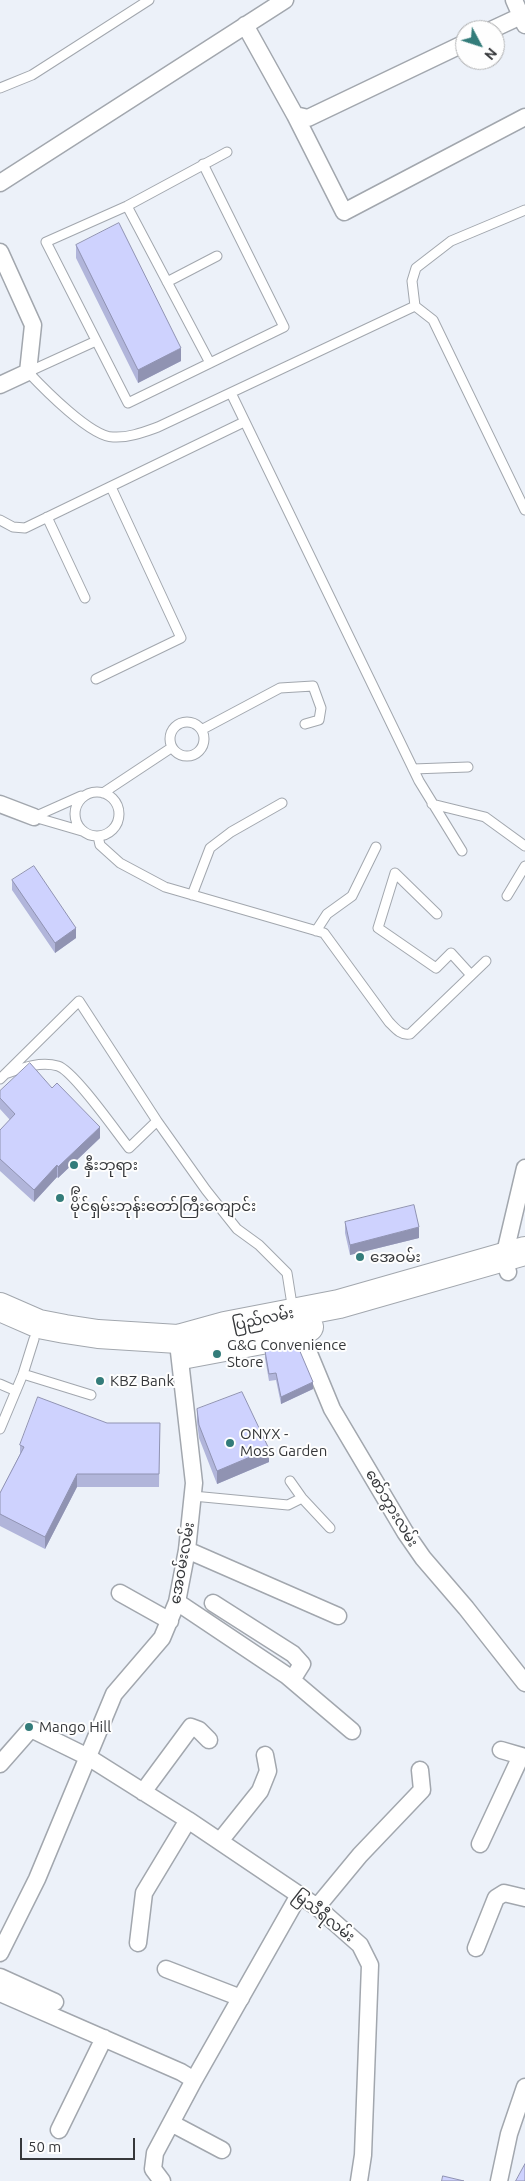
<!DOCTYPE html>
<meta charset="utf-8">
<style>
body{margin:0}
#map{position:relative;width:525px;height:2181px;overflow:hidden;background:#ecf1f9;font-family:Ubuntu,sans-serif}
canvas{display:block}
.north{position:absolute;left:455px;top:20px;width:50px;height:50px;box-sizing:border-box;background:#fefefe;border:1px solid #aeafb0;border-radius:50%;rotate:130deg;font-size:14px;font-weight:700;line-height:20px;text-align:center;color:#36383b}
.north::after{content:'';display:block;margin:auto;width:18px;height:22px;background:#337c7a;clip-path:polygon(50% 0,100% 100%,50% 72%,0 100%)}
.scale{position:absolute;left:20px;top:2138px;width:115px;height:22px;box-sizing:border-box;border:2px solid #36383b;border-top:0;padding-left:6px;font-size:15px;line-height:18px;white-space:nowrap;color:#36383b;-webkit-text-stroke:4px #fefefe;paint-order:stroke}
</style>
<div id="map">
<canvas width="525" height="2181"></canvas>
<div class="north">N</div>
<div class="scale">50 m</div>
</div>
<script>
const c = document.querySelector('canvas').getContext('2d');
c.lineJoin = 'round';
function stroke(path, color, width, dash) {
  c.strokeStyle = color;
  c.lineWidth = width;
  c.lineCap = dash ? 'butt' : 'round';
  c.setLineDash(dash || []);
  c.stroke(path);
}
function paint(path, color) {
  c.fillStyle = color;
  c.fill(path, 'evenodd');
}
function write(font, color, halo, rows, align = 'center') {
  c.font = font + ' Ubuntu,"Noto Sans Myanmar",sans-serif';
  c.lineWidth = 4;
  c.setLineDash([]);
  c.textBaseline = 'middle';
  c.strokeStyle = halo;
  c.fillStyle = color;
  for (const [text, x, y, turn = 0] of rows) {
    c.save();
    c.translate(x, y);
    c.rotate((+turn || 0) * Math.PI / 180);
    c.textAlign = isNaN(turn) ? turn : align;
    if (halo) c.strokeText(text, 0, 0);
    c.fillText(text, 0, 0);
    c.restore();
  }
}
const lane = new Path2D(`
 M 0,88 L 32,75 L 149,0
 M 203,164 L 284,327 L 128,403 L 46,242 L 127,206 L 227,152
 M 127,206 L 210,363
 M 525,210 L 451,241 L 416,268 L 412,281 L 415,306 L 433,320 L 525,510
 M 167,282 L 217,256
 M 96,341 L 28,372 C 44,389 91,437 113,437 C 129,438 144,432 158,427 L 415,306
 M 231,393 L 419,781 L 462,851
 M 47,517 L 85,598
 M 0,520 L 13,527 L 25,528 L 244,422
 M 96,679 L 181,638 L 111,487
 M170 739a17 17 0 1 1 34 0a17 17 0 1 1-34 0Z
 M 203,729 L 280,688 L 313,686 L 321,708 L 319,720 L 305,724
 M 413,769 L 468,767
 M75 814a22 22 0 1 1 44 0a22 22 0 1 1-44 0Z
 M 103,793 L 171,748
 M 432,804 L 485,817 L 525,846
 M 34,817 L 81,796
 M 34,817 L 82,831
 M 98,836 L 100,845 L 120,863 L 165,887 L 324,933 L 389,1022 C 395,1028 401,1036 410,1034 L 486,961
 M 192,895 L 210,848 L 231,832 L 282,803
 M 507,896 L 525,866
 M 437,914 L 395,873 L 378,928 L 436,968 L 451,953 L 471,975
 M 316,931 L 327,914 L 352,896 L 376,847
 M 5,1074 C 22,1068 40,1061 58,1066 C 74,1071 117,1133 129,1148 L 157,1121 L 206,1190 L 237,1229 L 259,1245 L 287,1273 L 293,1311
 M 0,1079 L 79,1001 L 157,1121
 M 23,1374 L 91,1395
 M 0,1384 L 16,1391
 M 0,1429 L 23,1374 L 34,1339
 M 290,1481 L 302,1498 L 330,1528
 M 193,1496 L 288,1505 L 302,1498`);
const street = new Path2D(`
 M 514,0 L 525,25
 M 245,25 L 295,115 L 308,118 L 465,43
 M 491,30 L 521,16
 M 295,115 L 344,212 L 525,117
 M 0,183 L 285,0
 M 0,252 L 33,325 L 28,372 L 0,385
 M 0,804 L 34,817
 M 508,1272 L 504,1257 L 525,1168
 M 296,1322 L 332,1409 L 405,1532 L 423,1558 L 466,1608 L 525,1683
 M 187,1550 L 338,1616
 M 120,1593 L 170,1621
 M 177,1602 L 286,1675 L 352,1731
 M 213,1603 L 293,1654 L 302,1664 L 292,1680
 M 501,1750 L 525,1757
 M 0,1764 L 29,1731 L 33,1730 L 88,1757 L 188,1820 L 317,1907 L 360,1945 L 370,1965 L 363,2155 L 359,2181
 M 143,1792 L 191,1727 L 199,1730 L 209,1740
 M 220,1841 L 260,1791 L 268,1771 L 265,1755
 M 480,1844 L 521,1756
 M 317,1907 L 360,1855 L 422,1790 L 420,1770
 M 138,1943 L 144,1893 L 188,1820
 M 476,1948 L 496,1898 L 504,1893 L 525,1898
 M 0,1953 L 37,1879 L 114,1694 L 162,1638 L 177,1602 L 187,1550 L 194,1483 L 178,1343
 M 166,1969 L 241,1998
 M 0,1977 L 55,2002
 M 0,1993 L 181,2072 L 194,2080 L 155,2153 L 153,2169 L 162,2181
 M 194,2080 L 299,1895
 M 171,2123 L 222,2150
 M 59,2130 L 104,2038
 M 499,2181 L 509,2134 L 525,2087`);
const highway = new Path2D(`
 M 0,1307 L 39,1324 L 65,1329 L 98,1334 L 178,1339 L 225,1326 L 339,1304 L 525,1251
 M 187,1354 L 267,1339 L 309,1327`);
stroke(lane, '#a2a7ae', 11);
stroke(street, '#a2a7ae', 19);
stroke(highway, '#a2a7ae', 30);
stroke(lane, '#fff', 9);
stroke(street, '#fff', 16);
stroke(highway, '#fff', 28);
paint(new Path2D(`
 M 76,245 L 181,361 L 138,383 L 76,258 Z
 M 12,880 L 76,938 L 55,953 L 12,890 Z
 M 0,1091 L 100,1138 L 58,1178 L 57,1177 L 34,1202 L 0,1171 L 0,1130 L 10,1120 L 0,1109 Z
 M 345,1222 L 419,1238 L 350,1255 L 345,1233 Z
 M 286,1344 L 313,1389 L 281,1404 L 276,1380 L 269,1381 L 265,1358 L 265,1351 L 286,1347 Z
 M 197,1409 L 269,1462 L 217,1484 L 199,1438 L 197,1422 Z
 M 107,1423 L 160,1423 L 159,1487 L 77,1487 L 45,1549 L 0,1526 L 0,1493 L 20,1454 L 20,1445 Z`), '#b1b5da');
paint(new Path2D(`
 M 181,348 L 181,361 L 138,383 L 138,370 Z
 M 76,928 L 76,938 L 55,953 L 55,943 Z
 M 100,1127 L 100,1138 L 58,1178 L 58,1167 Z
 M 57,1165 L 57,1177 L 34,1202 L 34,1190 Z
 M 419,1227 L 419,1238 L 350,1255 L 350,1245 Z
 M 313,1382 L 313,1389 L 281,1404 L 281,1397 Z
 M 269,1449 L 269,1462 L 217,1484 L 217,1471 Z
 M 77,1474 L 77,1487 L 45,1549 L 45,1537 Z`), '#9093b2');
const building = new Path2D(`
 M 119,223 L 181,348 L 138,370 L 76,245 Z
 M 34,866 L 76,928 L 55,943 L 12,880 Z
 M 30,1063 L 52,1088 L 57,1083 L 100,1127 L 58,1167 L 57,1165 L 34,1190 L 0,1159 L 0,1130 L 15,1114 L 0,1098 L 0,1091 Z
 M 414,1205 L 419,1227 L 350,1245 L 345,1222 Z
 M 296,1342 L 313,1382 L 281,1397 L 276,1373 L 269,1374 L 265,1351 L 287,1347 L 286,1344 Z
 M 242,1392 L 269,1449 L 217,1471 L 199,1425 L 197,1409 Z
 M 38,1397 L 107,1423 L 160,1423 L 159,1474 L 77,1474 L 45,1537 L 0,1514 L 0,1493 L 24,1447 L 20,1445 Z
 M 525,2164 L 525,2181 L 516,2181 Z
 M 443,2176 L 464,2181 L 442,2181 Z`);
paint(building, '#ced2fe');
stroke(building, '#9093b2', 1);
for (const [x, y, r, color] of [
 [74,1165,5,"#337c7a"],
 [60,1198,5,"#337c7a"],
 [360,1257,5,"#337c7a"],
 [217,1354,5,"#337c7a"],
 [100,1381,5,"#337c7a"],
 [230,1443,5,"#337c7a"],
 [29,1727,5,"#337c7a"]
]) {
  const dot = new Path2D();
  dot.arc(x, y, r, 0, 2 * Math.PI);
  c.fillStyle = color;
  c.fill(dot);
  stroke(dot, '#fefefe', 2);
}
write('15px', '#36383b', '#fefefe', [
 ["နှီးဘုရား",84,1165],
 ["၉",70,1189],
 ["မိုင်ရှမ်းဘုန်းတော်ကြီးကျောင်း",70,1206],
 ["အေဝမ်း",370,1257],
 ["G&G Convenience",227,1345],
 ["Store",227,1362],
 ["KBZ Bank",110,1381],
 ["ONYX -",240,1434],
 ["Moss Garden",240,1451],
 ["Mango Hill",39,1727]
], 'left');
write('15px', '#36383b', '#fefefe', [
 ["ပြည်လမ်း",263,1319,-12],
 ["စော်ဘွားလမ်း",392,1508,59],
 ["အေဝမ်းလမ်း",182,1563,-80],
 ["မြသီရီလမ်း",324,1916,38]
]);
</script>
